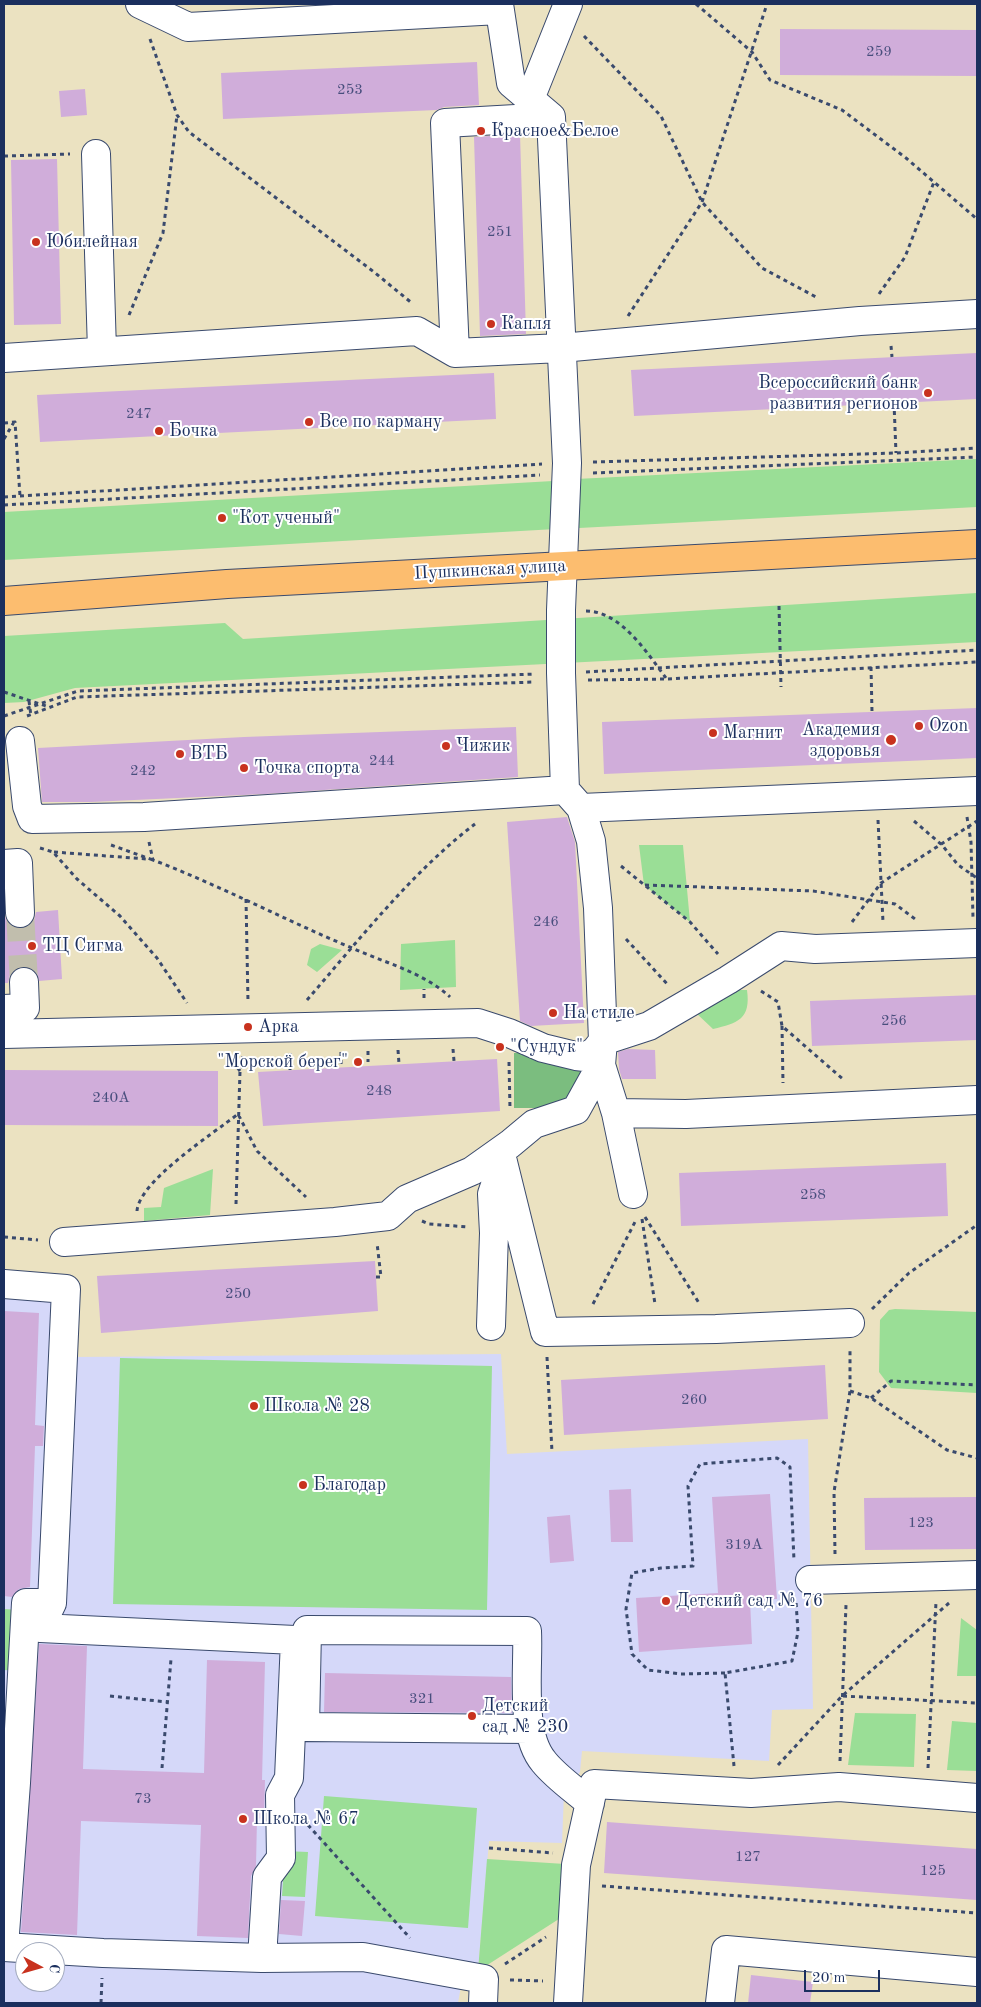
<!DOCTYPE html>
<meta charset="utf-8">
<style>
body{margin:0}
#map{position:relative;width:981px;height:2007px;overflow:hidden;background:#ebe2c1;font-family:"Old Standard TT",serif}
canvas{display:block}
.frame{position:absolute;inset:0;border:5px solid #1b2f5e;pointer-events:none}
.north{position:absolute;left:15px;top:1942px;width:50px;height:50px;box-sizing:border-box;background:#fff;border:1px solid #a4acbf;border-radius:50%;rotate:96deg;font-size:14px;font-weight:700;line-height:20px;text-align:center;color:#1b2f5e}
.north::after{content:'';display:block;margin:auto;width:18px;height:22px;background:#c8321e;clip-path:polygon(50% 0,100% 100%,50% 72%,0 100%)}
.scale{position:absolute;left:804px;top:1970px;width:76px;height:22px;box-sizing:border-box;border:2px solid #1b2f5e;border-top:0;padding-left:6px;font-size:15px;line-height:18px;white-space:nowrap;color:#1b2f5e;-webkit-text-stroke:4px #fff;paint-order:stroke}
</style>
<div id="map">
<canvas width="981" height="2007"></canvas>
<div class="frame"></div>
<div class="north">С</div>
<div class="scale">20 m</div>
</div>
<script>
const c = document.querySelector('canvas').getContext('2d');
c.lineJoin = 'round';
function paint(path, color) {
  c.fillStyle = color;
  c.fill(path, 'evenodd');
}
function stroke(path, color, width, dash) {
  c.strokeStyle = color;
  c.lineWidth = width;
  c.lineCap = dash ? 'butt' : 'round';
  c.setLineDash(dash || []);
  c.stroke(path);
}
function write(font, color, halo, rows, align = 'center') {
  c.font = font + ' "Old Standard TT",serif';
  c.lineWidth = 4;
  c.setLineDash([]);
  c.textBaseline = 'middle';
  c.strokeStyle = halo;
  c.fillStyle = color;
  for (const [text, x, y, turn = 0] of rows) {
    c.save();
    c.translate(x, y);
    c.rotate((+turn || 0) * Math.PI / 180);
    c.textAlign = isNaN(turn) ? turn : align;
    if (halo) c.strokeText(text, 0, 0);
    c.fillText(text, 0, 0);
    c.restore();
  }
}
paint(new Path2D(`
 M 4,1270 L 72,1275 L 70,1357 L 501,1354 L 507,1454 L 808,1439 L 813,1709 L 772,1710 L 769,1761 L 582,1751 L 580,1772 L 564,1793 L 562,1843 L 489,1841 L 478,1971 L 461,1986 L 458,2003 L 4,2003 ZM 25,1952 L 55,1952 L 55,1982 L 25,1982 Z`), '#d5d8f9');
paint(new Path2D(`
 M 977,459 L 977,507 L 579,528 L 576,479 Z
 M 553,481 L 556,529 L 4,560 L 4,512 Z
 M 977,593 L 977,642 L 75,688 L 24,702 L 4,703 L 4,636 L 225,623 L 243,639 Z
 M 639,845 L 683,845 L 690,922 L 644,885 Z
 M 455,940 L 456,987 L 400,990 L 401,944 Z
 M 320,944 L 342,950 L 317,972 L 307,965 L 311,949 Z
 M 736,990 L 747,990 C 751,1019 738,1023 713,1029 L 695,1012 Z
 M 213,1169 L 210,1215 L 144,1221 L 144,1208 L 161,1207 L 164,1188 Z
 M 895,1309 L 977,1312 L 977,1393 L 891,1388 L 879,1372 L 880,1320 L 889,1310 Z
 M 120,1358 L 492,1366 L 487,1610 L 113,1604 Z
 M 4,1609 L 21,1610 L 18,1671 L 4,1670 Z
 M 961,1618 L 977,1630 L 977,1676 L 957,1676 Z
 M 855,1713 L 916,1714 L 914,1767 L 848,1765 Z
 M 952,1721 L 977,1723 L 977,1771 L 947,1770 Z
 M 324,1796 L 477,1808 L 468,1928 L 315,1916 Z
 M 285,1851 L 308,1852 L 305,1897 L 282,1896 Z
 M 487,1859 L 565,1864 L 562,1917 L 478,1971 Z`), '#9ade96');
paint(new Path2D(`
 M 514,1053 L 533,1053 L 585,1064 L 579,1093 L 550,1108 L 514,1108 Z`), '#7bbd7f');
paint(new Path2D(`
 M 780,29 L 977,30 L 977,76 L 780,75 Z
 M 477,62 L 479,105 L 444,107 L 437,110 L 223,119 L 221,73 Z
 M 85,89 L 87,115 L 61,117 L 59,91 Z
 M 520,134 L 526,334 L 480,336 L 474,137 Z
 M 57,159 L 61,324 L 14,325 L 11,160 Z
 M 977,353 L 977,399 L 634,416 L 631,370 Z
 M 494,373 L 496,419 L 40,442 L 37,395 Z
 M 977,708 L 977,758 L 604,774 L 602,722 Z
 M 516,727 L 518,777 L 265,794 L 91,802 L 42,802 L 38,748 L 244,737 Z
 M 567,817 L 575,842 L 584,1023 L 531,1026 L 520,1021 L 507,822 Z
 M 58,910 L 62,979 L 39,981 L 37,973 L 32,968 L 23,966 L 15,969 L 10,975 L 8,983 L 4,983 L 4,913 L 7,922 L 12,927 L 21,929 L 29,926 L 34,921 L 36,912 Z
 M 977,995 L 977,1040 L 812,1046 L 810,1001 Z
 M 628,1049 L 655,1050 L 656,1079 L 622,1079 L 619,1069 L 618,1052 Z
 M 497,1059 L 500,1111 L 263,1126 L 258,1072 Z
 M 4,1070 L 218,1071 L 218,1126 L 4,1125 Z
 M 946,1163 L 948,1216 L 681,1226 L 679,1173 Z
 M 375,1261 L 378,1311 L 101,1333 L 97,1276 Z
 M 4,1311 L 39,1313 L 35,1425 L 44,1426 L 43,1446 L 35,1446 L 30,1587 L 19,1589 L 12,1597 L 4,1596 Z
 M 825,1365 L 828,1419 L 564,1435 L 561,1380 Z
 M 631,1489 L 633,1542 L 611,1542 L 609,1490 Z
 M 770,1494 L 777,1599 L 750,1600 L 752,1644 L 639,1652 L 636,1598 L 718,1593 L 712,1497 Z
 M 977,1497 L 977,1549 L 865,1550 L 864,1498 Z
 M 570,1515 L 574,1561 L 550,1563 L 547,1517 Z
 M 39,1644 L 87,1646 L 83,1769 L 204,1773 L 207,1660 L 265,1662 L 262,1780 L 265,1780 L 264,1819 L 257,1818 L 256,1866 L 251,1876 L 248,1938 L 197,1936 L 201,1825 L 81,1821 L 77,1935 L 21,1932 Z
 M 325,1673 L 511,1677 L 512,1713 L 324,1712 Z
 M 607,1822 L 977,1849 L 977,1900 L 604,1873 Z
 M 281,1900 L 305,1901 L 302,1936 L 279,1934 Z
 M 751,1975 L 813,1982 L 810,2003 L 748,2003 Z`), '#d0adda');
stroke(new Path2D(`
 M 20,913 L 24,982`), '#c1bead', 28, [28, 14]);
const minor = new Path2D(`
 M 140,4 L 188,27 L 499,10
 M 499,4 L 511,83 L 551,117 L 567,463 L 561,610 L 561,673 L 565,790 L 581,808 L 977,791
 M 530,99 L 568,4
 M 96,154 L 102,351
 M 455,353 L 445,123 L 551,117
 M 4,358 L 417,331 L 455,353 L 561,348 L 860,321 L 977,314
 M 20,741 L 27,806 L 32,819 L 144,817 L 565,790
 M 4,864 L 18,863 L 20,913
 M 4,1009 L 25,1008 L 24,982
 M 4,1034 L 478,1023 L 509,1033 L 543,1048 L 576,1056 L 585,1057 L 595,1051 L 603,1041 L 649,1026 L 728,980 L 781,946 L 815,949 L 977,943
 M 601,1065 L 616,1113 L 686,1114 L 977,1100
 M 616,1113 L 633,1194
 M 503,1162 L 545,1332 L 716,1329 L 850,1323
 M 64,1242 L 335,1222 L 388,1216 L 407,1199 L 472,1171 L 510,1144 L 534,1124 L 576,1110 L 601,1065 L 603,1041 L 598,908 L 591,841 L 581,808
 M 4,1284 L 66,1289 L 52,1603 L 26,1603 L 16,1783 L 4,1782
 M 491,1326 L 494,1233 L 492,1194 L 503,1162
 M 810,1580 L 977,1575
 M 52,1603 L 40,1628 L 295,1640 L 289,1778 L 280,1795 L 281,1858 L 267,1877 L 262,1958
 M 529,1729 L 305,1727 L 307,1630 L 527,1631 C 529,1668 519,1733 544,1762 C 556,1777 575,1790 590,1803
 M 16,1783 L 4,1947 L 103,1953 L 262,1958 L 363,1957 L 484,1979 L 483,2003
 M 568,2003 L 576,1865 L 594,1784 L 751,1793 L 839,1787 L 977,1798
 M 720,2003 L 726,1950 L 977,1972`);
const major = new Path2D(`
 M 4,601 L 227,584 L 977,544`);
stroke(minor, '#3a4a6d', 30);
stroke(major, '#3a4a6d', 30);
stroke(new Path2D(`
 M 696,4 L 752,52 L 770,80 L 842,110 L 906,158 L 977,219
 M 584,36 L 661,116 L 702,202 L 762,268 L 816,297
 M 150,39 L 177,115 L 189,132 L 374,272 L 413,304
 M 4,156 L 70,154
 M 879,294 L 905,257 L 934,182
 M 129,315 L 163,233 L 177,115
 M 628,316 L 702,202 L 767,4
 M 891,346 L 892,357
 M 894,403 L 896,453
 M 4,423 L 15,422 L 20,496
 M 4,439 L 14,422
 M 593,462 L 896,453 L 977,448
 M 593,473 L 977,457
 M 4,497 L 542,464
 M 4,505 L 540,475
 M 779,606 L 781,687
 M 586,611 C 621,611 647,653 666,678
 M 871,667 L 872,712
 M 586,672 L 977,650
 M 588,680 L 666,679 L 977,662
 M 4,692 L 49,707
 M 29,701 L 31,716
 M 4,716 L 78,691 L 535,674
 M 27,716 L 77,697 L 535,682
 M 967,817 L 971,842 L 973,918
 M 878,820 L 883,922
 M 914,821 L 942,845 L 958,865 L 977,878
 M 149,842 L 153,860 C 221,886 285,920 352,948 C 385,963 423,972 450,997
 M 111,845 L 153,860
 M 40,848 L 53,852 L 77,879 L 120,916 L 157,958 L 187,1003
 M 54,852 L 147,859
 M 621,866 L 690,922 L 718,954
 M 645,885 L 813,891 L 895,904 L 915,919
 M 246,899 L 248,1002
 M 852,922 L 881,883 L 977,821
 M 626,939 L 669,986
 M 761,991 L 778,1002 L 782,1026 L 844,1080
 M 424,998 L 424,989
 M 307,1000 C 358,941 413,871 475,824
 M 782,1026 L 783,1083
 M 453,1049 L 454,1061
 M 398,1050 L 399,1064
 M 368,1051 L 368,1062
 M 341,1052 L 341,1067
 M 290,1053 L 290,1070
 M 228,1055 L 240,1071
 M 509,1062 L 510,1109
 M 236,1204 L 240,1071 L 243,1055
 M 137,1211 C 139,1181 214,1133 238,1114 L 257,1151 L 306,1197
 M 645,1217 L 699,1303
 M 642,1219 L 655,1304
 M 422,1221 L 429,1224 L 468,1227
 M 4,1237 L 38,1240
 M 376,1277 L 381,1277 L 377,1243
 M 593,1304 L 636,1220
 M 872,1309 L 909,1273 L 977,1225
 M 547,1357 L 552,1452
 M 850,1391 L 871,1398 L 947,1450 L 977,1458
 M 871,1398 L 891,1381 L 977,1385
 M 835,1554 L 834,1492 L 850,1391 L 850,1349
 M 725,1673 L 681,1674 L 648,1670 L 632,1654 L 626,1609 L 632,1573 L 661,1568 L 693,1566 L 688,1486 L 700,1464 L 777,1458 L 790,1467 L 794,1561
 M 110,1696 L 167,1702
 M 843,1696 L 977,1703
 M 840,1761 L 846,1605
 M 778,1765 L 842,1696 L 949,1603
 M 734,1766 L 725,1673 L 792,1661 L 798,1632 L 796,1602
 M 162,1768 L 171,1659
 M 928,1768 L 936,1602
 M 308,1825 L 410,1938
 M 489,1848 L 553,1853
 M 602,1886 L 977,1913
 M 505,1964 L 546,1937
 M 510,1980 L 543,1981
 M 101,2003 L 102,1978`), '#3a4a6d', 3, [4, 4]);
stroke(minor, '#fff', 28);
stroke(major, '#fcbd6f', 28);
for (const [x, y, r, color] of [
 [481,131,5,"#c8321e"],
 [36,242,5,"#c8321e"],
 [491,324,5,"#c8321e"],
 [928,393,5,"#c8321e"],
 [309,422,5,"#c8321e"],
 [159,431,5,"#c8321e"],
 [222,518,5,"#c8321e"],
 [919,726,5,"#c8321e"],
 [713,733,5,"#c8321e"],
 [891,740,6,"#c8321e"],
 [446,746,5,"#c8321e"],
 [180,754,5,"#c8321e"],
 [244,768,5,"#c8321e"],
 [32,946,5,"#c8321e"],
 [553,1013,5,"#c8321e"],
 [248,1027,5,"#c8321e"],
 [500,1047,5,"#c8321e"],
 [358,1062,5,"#c8321e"],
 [254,1406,5,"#c8321e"],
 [303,1485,5,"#c8321e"],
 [666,1601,5,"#c8321e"],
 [472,1716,5,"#c8321e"],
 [243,1819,5,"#c8321e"]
]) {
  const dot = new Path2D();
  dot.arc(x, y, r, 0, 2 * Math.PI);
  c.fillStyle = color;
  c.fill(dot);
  stroke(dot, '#fff', 2);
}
write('15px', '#484e7d', null, [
 ["259",879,52],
 ["253",350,90],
 ["251",500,232],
 ["247",139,414],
 ["244",382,761],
 ["242",143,771],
 ["246",546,922],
 ["256",894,1021],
 ["248",379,1091],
 ["240А",111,1098],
 ["258",813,1195],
 ["250",238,1294],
 ["260",694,1400],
 ["123",921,1523],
 ["319А",744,1545],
 ["321",422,1699],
 ["73",143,1799],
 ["127",748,1857],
 ["125",933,1871]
]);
write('18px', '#1b2f5e', '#fff', [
 ["Красное&Белое",491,131],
 ["Юбилейная",46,242],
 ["Капля",501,324],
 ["Всероссийский банк",918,383,"right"],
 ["развития регионов",918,404,"right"],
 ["Все по карману",319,422],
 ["Бочка",169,431],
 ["\"Кот ученый\"",232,518],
 ["Ozon",929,726],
 ["Академия",880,730,"right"],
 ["здоровья",880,751,"right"],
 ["Магнит",723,733],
 ["Чижик",456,746],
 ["ВТБ",190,754],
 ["Точка спорта",254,768],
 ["ТЦ Сигма",42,946],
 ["На стиле",563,1013],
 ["Арка",258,1027],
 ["\"Сундук\"",510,1047],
 ["\"Морской берег\"",348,1062,"right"],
 ["Школа № 28",264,1406],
 ["Благодар",313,1485],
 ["Детский сад № 76",676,1601],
 ["Детский",482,1706],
 ["сад № 230",482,1727],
 ["Школа № 67",253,1819]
], 'left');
write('18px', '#1b2f5e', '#fff', [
 ["Пушкинская улица",490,570,-3]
]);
</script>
